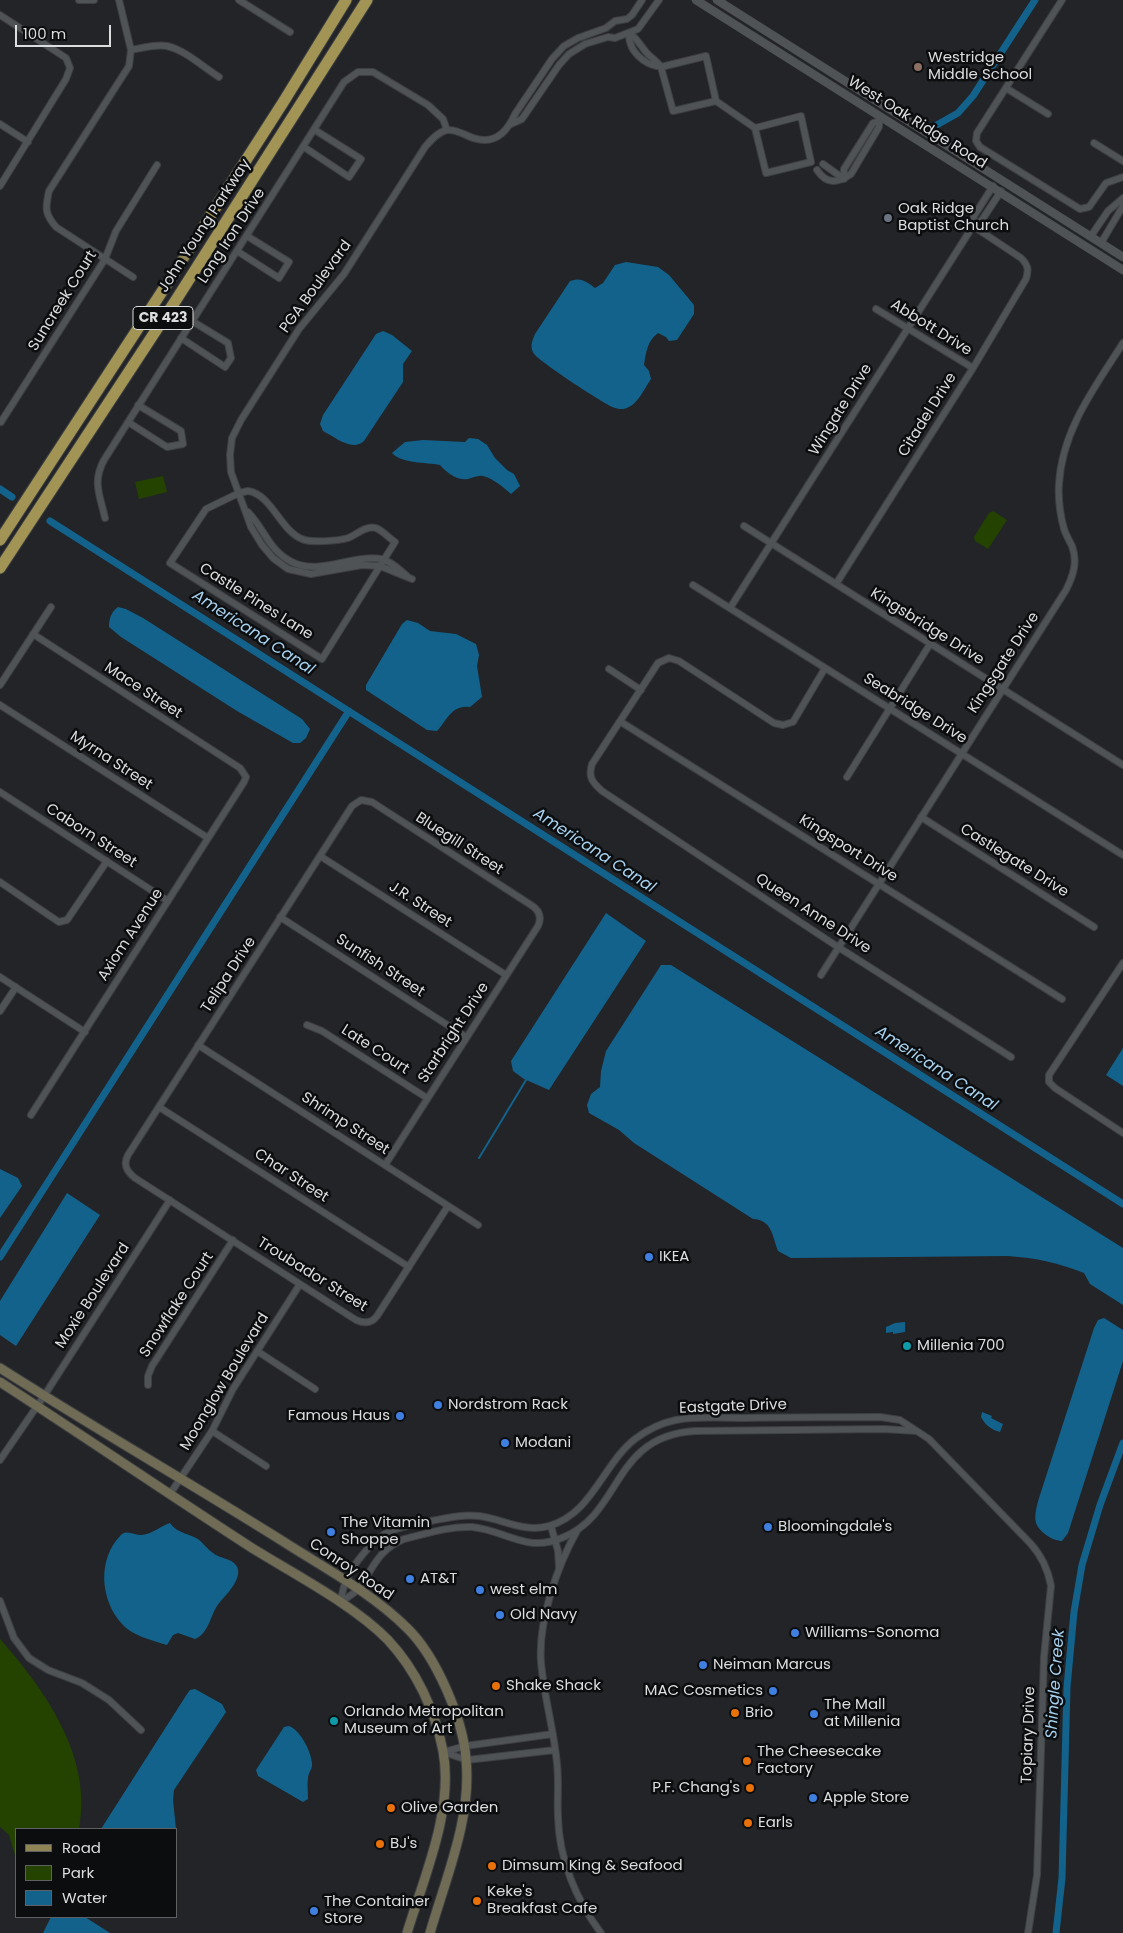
<!DOCTYPE html>
<style>
body{margin:0}
#map{position:relative;width:1123px;height:1933px;overflow:hidden;background:#222427;font-family:Poppins,sans-serif}
canvas{display:block}
.legend{position:absolute;left:15px;top:1828px;width:162px;height:90px;box-sizing:border-box;background:#0c0d0f;border:1px solid #5f6062;margin:0;padding:6px 9px;list-style:none;font-size:15px;color:#dcdddf}
.legend li{display:flex;align-items:center;gap:10px;height:25px}
.legend b{width:25px;border:1px solid #5f6062}
.scale{position:absolute;left:15px;top:25px;width:96px;height:22px;box-sizing:border-box;border:2px solid #dcdddf;border-top:0;padding-left:6px;font-size:15px;line-height:18px;white-space:nowrap;color:#dcdddf;-webkit-text-stroke:4px #0c0d0f;paint-order:stroke}
</style>
<div id="map">
<canvas width="1123" height="1933"></canvas>
<ul class="legend">
<li><b style="height:6px;background:#8e8454"></b>Road</li>
<li><b style="height:14px;background:#244300"></b>Park</li>
<li><b style="height:14px;background:#13628c"></b>Water</li>
</ul>
<div class="scale">100 m</div>
</div>
<script>
const c = document.querySelector('canvas').getContext('2d');
c.lineJoin = 'round';
function paint(path, color) {
  c.fillStyle = color;
  c.fill(path, 'evenodd');
}
function stroke(path, color, width, dash) {
  c.strokeStyle = color;
  c.lineWidth = width;
  c.lineCap = dash ? 'butt' : 'round';
  c.setLineDash(dash || []);
  c.stroke(path);
}
function write(font, color, halo, rows, align = 'center') {
  c.font = font + ' Poppins,sans-serif';
  c.lineWidth = 5;
  c.setLineDash([]);
  c.textBaseline = 'middle';
  c.strokeStyle = halo;
  c.fillStyle = color;
  for (const [text, x, y, turn = 0] of rows) {
    c.save();
    c.translate(x, y);
    c.rotate((+turn || 0) * Math.PI / 180);
    c.textAlign = isNaN(turn) ? turn : align;
    if (halo) c.strokeText(text, 0, 0);
    c.fillText(text, 0, 0);
    c.restore();
  }
}
paint(new Path2D(`
 M 163,476 L 167,492 L 139,499 L 135,482 Z
 M 993,511 L 1007,520 L 988,549 L 975,541 L 974,537 L 989,513 Z
 M 0,1639 C 45,1690 93,1757 79,1829 L 16,1829 L 16,1859 L 9,1835 L 0,1827 Z`), '#244300');
paint(new Path2D(`
 M 626,262 L 658,267 L 669,275 L 694,305 L 694,314 L 677,340 L 669,341 L 666,337 L 658,333 C 647,341 646,353 644,365 L 649,371 L 651,379 C 644,389 637,407 623,409 C 620,409 618,409 615,408 C 605,405 542,363 535,355 C 529,348 532,341 535,334 L 570,281 C 581,277 586,281 595,288 L 603,283 L 615,265 Z
 M 383,331 L 392,335 L 412,351 L 403,364 L 403,382 L 364,441 C 352,452 335,437 323,431 L 320,424 L 323,415 L 376,334 Z
 M 469,438 L 478,439 L 487,445 L 495,458 L 507,470 L 514,474 L 520,486 L 511,494 C 503,487 494,479 483,476 C 477,475 473,478 468,479 C 457,481 446,472 440,465 C 426,462 402,464 392,453 L 405,442 L 423,440 L 465,442 Z
 M 118,607 L 126,609 L 143,618 L 302,719 L 310,729 L 306,738 L 300,743 L 293,743 L 237,711 L 121,637 L 109,627 C 109,619 111,612 118,607 Z
 M 407,620 L 418,623 L 430,631 L 456,634 L 476,644 L 479,655 L 477,666 L 482,697 L 470,707 C 452,704 447,720 437,731 L 427,730 L 366,690 L 366,685 L 402,624 Z
 M 606,913 L 646,941 L 549,1090 L 524,1079 L 513,1071 L 511,1061 Z
 M 661,965 L 671,965 L 1123,1248 L 1123,1305 L 1090,1284 L 1084,1273 C 1059,1263 1036,1258 1008,1256 L 791,1258 L 778,1251 C 772,1235 772,1220 753,1219 L 634,1143 L 619,1130 L 589,1113 L 587,1105 L 591,1094 L 600,1087 L 601,1071 L 606,1051 Z
 M 1123,1048 L 1123,1086 L 1106,1075 Z
 M 0,1169 L 18,1178 L 22,1186 L 0,1218 Z
 M 67,1193 L 100,1215 L 16,1346 L 0,1335 L 0,1301 Z
 M 1104,1318 L 1123,1330 L 1123,1361 L 1068,1533 L 1062,1541 C 1053,1541 1039,1532 1036,1523 C 1034,1515 1037,1505 1039,1498 L 1094,1328 L 1098,1320 Z
 M 905,1322 L 905,1332 L 893,1334 L 893,1332 L 886,1333 L 886,1327 L 895,1323 Z
 M 982,1412 L 992,1416 L 991,1418 L 1003,1424 L 1000,1432 C 992,1430 985,1425 981,1417 Z
 M 170,1523 C 176,1532 186,1533 196,1538 C 202,1541 207,1549 213,1553 C 219,1558 228,1558 234,1563 C 247,1574 227,1594 220,1602 C 210,1613 210,1633 195,1639 L 178,1633 L 173,1635 L 167,1645 C 151,1640 133,1636 122,1624 C 100,1600 97,1559 121,1535 C 127,1529 135,1536 142,1535 C 152,1534 161,1526 170,1523 Z
 M 195,1689 L 222,1704 L 226,1712 L 174,1790 L 173,1800 L 176,1829 L 101,1829 L 187,1694 L 190,1690 Z
 M 289,1726 C 300,1730 311,1751 312,1763 C 313,1768 308,1773 308,1778 C 307,1785 308,1792 308,1799 L 303,1802 L 258,1776 L 256,1770 L 284,1727 Z
 M 51,1917 L 85,1917 L 110,1933 L 43,1933 Z`), '#13628c');
stroke(new Path2D(`
 M 479,1158 L 526,1080`), '#13628c', 2);
stroke(new Path2D(`
 M 935,126 L 958,113 L 973,96 L 1035,0
 M 0,489 L 12,497
 M 50,521 L 1123,1204
 M 0,1257 L 349,711
 M 1056,1933 L 1062,1878 L 1067,1687 L 1074,1612 L 1082,1565 L 1100,1505 L 1123,1443`), '#13628c', 7);
const minor = new Path2D(`
 M 79,0 L 94,0
 M 119,0 L 131,50 L 129,66 L 49,191 C 45,209 45,214 56,227 L 133,277
 M 239,0 L 290,32
 M 1062,0 L 977,133 L 976,141 L 980,147 L 1080,209 L 1089,207 L 1106,183 L 1123,177
 M 0,15 L 66,58 L 70,68 L 66,79 L 0,186
 M 629,33 C 628,51 644,65 661,67
 M 629,33 C 637,38 640,45 646,52 C 651,58 657,61 661,67
 M 131,50 C 142,48 156,44 167,46 C 185,50 203,67 219,77
 M 706,56 L 716,101 L 673,111 L 661,67 Z
 M 1006,88 L 1048,114
 M 716,101 L 755,128
 M 801,116 L 811,162 L 766,173 L 755,128 Z
 M 0,124 L 28,142
 M 511,124 L 522,119 L 559,65 L 569,54 L 585,44 L 608,37 L 615,38 L 638,29 L 659,0
 M 1094,143 L 1123,161
 M 304,147 L 349,177 L 361,159 L 315,130
 M 817,170 C 827,185 838,183 851,174 L 879,127 L 879,121 L 873,123 L 844,169 L 844,179 L 823,164
 M 973,226 L 974,216 L 993,186
 M 1091,236 L 1108,211 L 1123,198
 M 1101,243 L 1123,206
 M 237,251 L 279,278 L 289,262 L 247,236
 M 876,309 L 973,368
 M 181,338 L 225,367 L 231,358 L 228,343 L 192,321
 M 1,422 L 105,259 L 116,231 L 157,165
 M 128,422 L 167,447 L 183,444 L 181,431 L 138,405
 M 248,491 C 271,494 280,530 302,539 C 311,543 338,541 348,538 C 356,535 366,525 376,528 C 383,531 389,538 395,542 L 322,659 L 170,563 L 206,509 L 239,493 Z
 M 248,512 C 264,528 268,549 290,561 C 318,577 352,554 381,559 C 391,561 400,570 407,576
 M 105,518 C 100,495 92,482 104,460 L 344,82 L 358,72 L 373,72 L 428,105 L 443,119 L 447,130
 M 744,526 L 1123,765
 M 412,579 L 380,566 L 362,565 L 311,574 L 288,569 L 273,558 L 262,545 L 251,527 L 231,472 L 230,455 L 232,438 L 241,420 L 299,329 L 344,274 L 425,147 C 431,140 438,132 447,130 C 458,129 467,137 477,139 C 497,144 508,130 515,114 L 552,59 L 564,46 L 578,38 L 606,28 L 615,21 L 627,19 L 632,15 L 642,0
 M 836,584 L 973,368 L 1026,279 C 1029,269 1028,265 1021,258 L 973,226
 M 693,585 L 1123,855
 M 730,608 L 973,226 L 982,220 L 1001,191
 M 825,668 L 793,722 L 783,725 L 774,723 L 679,661 L 669,658 L 658,663 L 592,764 C 588,777 592,782 602,791 L 838,947 L 1011,1057
 M 609,669 L 641,690
 M 0,685 L 51,607
 M 0,705 L 208,838
 M 621,722 L 1062,999
 M 847,777 L 930,644
 M 0,792 L 168,901
 M 921,817 L 1094,927
 M 320,856 L 506,975
 M 0,882 L 53,918 L 59,922 L 67,920 L 107,861
 M 280,917 L 466,1037
 M 1123,963 L 1049,1075 L 1049,1082 L 1055,1088 L 1123,1133
 M 821,975 L 1066,590 C 1073,576 1078,562 1072,546 C 1069,540 1066,535 1064,529 C 1060,514 1058,499 1059,484 C 1062,430 1095,387 1123,343
 M 0,977 L 85,1032
 M 0,1011 L 16,987
 M 307,1025 L 322,1031 L 427,1098
 M 198,1045 L 478,1225
 M 159,1107 L 409,1267
 M 31,1115 L 244,782 L 246,777 L 240,768 L 33,634
 M 385,1165 L 538,926 C 542,917 539,910 531,905 L 372,802 L 361,800 L 352,806 L 128,1155 C 123,1164 126,1171 135,1178 L 356,1320 C 365,1324 372,1323 377,1316 L 448,1206
 M 257,1351 L 315,1389
 M 148,1385 L 148,1376 L 152,1366 L 233,1240
 M 212,1431 L 266,1466
 M 0,1460 L 44,1396 L 170,1200
 M 170,1494 L 212,1431 L 233,1389 L 300,1284
 M 551,1526 L 558,1551 L 559,1567
 M 577,1531 C 557,1566 538,1622 541,1662 C 544,1697 554,1730 557,1764 C 559,1781 557,1799 558,1817 C 559,1859 576,1900 601,1933
 M 0,1601 L 14,1638 L 29,1658 L 48,1670 L 82,1683 L 109,1700 L 141,1730
 M 340,1603 C 342,1596 343,1587 346,1581 C 353,1564 373,1539 390,1531 C 403,1526 417,1524 431,1521 C 447,1518 463,1514 479,1516 C 503,1519 524,1533 549,1526 C 592,1514 603,1464 635,1439 C 647,1430 661,1423 676,1420 C 698,1416 722,1418 744,1418 C 789,1417 834,1417 880,1417 L 900,1420 L 929,1439 L 1030,1543 C 1042,1556 1048,1569 1051,1586 L 1044,1657 L 1037,1875 L 1028,1933
 M 340,1603 C 346,1598 354,1594 359,1588 C 374,1567 378,1550 404,1539 C 426,1534 449,1526 472,1527 C 506,1530 526,1554 564,1537 C 623,1512 612,1436 695,1431 L 884,1429 L 916,1431
 M 443,1752 L 467,1760 L 555,1750
 M 444,1752 L 465,1746 L 553,1734`);
const tertiary = new Path2D(`
 M 696,0 L 1123,270
 M 717,0 L 1123,257`);
const secondary = new Path2D(`
 M 0,1368 C 94,1428 190,1483 284,1542 C 326,1569 372,1593 407,1628 C 436,1656 463,1719 466,1759 C 472,1818 446,1877 430,1933
 M 0,1382 C 85,1437 167,1493 252,1548 C 294,1574 354,1605 388,1640 C 416,1670 435,1710 443,1751 C 454,1810 424,1877 407,1933`);
const primary = new Path2D(`
 M 178,267 L 207,221`);
const trunk = new Path2D(`
 M 207,221 L 284,101 L 346,0
 M 0,540 L 178,267
 M 0,568 L 176,300 L 367,0`);
stroke(minor, '#3d3f42', 8);
stroke(tertiary, '#3d3f42', 9);
stroke(secondary, '#3d3f42', 11);
stroke(primary, '#3d3f42', 12);
stroke(trunk, '#3d3f42', 13);
stroke(minor, '#505356', 6);
stroke(tertiary, '#505356', 8);
stroke(secondary, '#6f6b55', 9);
stroke(primary, '#8e8454', 10);
stroke(trunk, '#a29454', 11);
for (const [x, y, r, color] of [
 [918,67,5,"#8d6e63"],
 [888,218,5,"#6b7280"],
 [649,1257,5,"#3f7fe0"],
 [907,1346,5,"#0f9aa8"],
 [438,1405,5,"#3f7fe0"],
 [400,1416,5,"#3f7fe0"],
 [505,1443,5,"#3f7fe0"],
 [768,1527,5,"#3f7fe0"],
 [331,1532,5,"#3f7fe0"],
 [410,1579,5,"#3f7fe0"],
 [480,1590,5,"#3f7fe0"],
 [500,1615,5,"#3f7fe0"],
 [795,1633,5,"#3f7fe0"],
 [703,1665,5,"#3f7fe0"],
 [496,1686,5,"#e8710a"],
 [773,1691,5,"#3f7fe0"],
 [735,1713,5,"#e8710a"],
 [814,1714,5,"#3f7fe0"],
 [334,1721,5,"#0f9aa8"],
 [747,1761,5,"#e8710a"],
 [750,1788,5,"#e8710a"],
 [813,1798,5,"#3f7fe0"],
 [391,1808,5,"#e8710a"],
 [748,1823,5,"#e8710a"],
 [380,1844,5,"#e8710a"],
 [492,1866,5,"#e8710a"],
 [477,1901,5,"#e8710a"],
 [314,1911,5,"#3f7fe0"]
]) {
  const dot = new Path2D();
  dot.arc(x, y, r, 0, 2 * Math.PI);
  c.fillStyle = color;
  c.fill(dot);
  stroke(dot, '#0c0d0f', 2);
}
for (const [x, y, w] of [
 [163,318,60]
]) {
  const box = new Path2D();
  box.roundRect(x - w / 2, y - 11.5, w, 23, 4);
  c.fillStyle = '#0c0d0f';
  c.fill(box);
  stroke(box, '#dcdddf', 1);
}
write('bold 14px', '#dcdddf', null, [
 ["CR 423",163,318]
]);
write('15px', '#dcdddf', '#0c0d0f', [
 ["Westridge",928,58],
 ["Middle School",928,75],
 ["Oak Ridge",898,209],
 ["Baptist Church",898,226],
 ["IKEA",659,1257],
 ["Millenia 700",917,1346],
 ["Nordstrom Rack",448,1405],
 ["Famous Haus",390,1416,"right"],
 ["Modani",515,1443],
 ["The Vitamin",341,1523],
 ["Shoppe",341,1540],
 ["Bloomingdale's",778,1527],
 ["AT&T",420,1579],
 ["west elm",490,1590],
 ["Old Navy",510,1615],
 ["Williams-Sonoma",805,1633],
 ["Neiman Marcus",713,1665],
 ["Shake Shack",506,1686],
 ["MAC Cosmetics",763,1691,"right"],
 ["The Mall",824,1705],
 ["at Millenia",824,1722],
 ["Orlando Metropolitan",344,1712],
 ["Museum of Art",344,1729],
 ["Brio",745,1713],
 ["The Cheesecake",757,1752],
 ["Factory",757,1769],
 ["P.F. Chang's",740,1788,"right"],
 ["Apple Store",823,1798],
 ["Olive Garden",401,1808],
 ["Earls",758,1823],
 ["BJ's",390,1844],
 ["Dimsum King & Seafood",502,1866],
 ["Keke's",487,1892],
 ["Breakfast Cafe",487,1909],
 ["The Container",324,1902],
 ["Store",324,1919]
], 'left');
write('15px', '#dcdddf', '#0c0d0f', [
 ["West Oak Ridge Road",917,123,32],
 ["John Young Parkway",205,226,-57],
 ["Long Iron Drive",232,236,-57],
 ["PGA Boulevard",316,287,-54],
 ["Suncreek Court",63,301,-58],
 ["Abbott Drive",931,328,32],
 ["Wingate Drive",841,410,-58],
 ["Citadel Drive",928,415,-58],
 ["Castle Pines Lane",256,602,32],
 ["Kingsbridge Drive",927,627,32],
 ["Kingsgate Drive",1004,663,-57],
 ["Mace Street",143,691,33],
 ["Seabridge Drive",915,709,32],
 ["Myrna Street",111,761,33],
 ["Caborn Street",91,836,33],
 ["Bluegill Street",459,844,33],
 ["Kingsport Drive",848,849,32],
 ["Castlegate Drive",1014,861,32],
 ["J.R. Street",420,905,33],
 ["Queen Anne Drive",813,914,33],
 ["Axiom Avenue",131,935,-57],
 ["Sunfish Street",380,966,33],
 ["Telipa Drive",229,975,-57],
 ["Starbright Drive",454,1033,-57],
 ["Late Court",375,1050,33],
 ["Shrimp Street",345,1124,33],
 ["Char Street",291,1176,33],
 ["Troubador Street",312,1275,32],
 ["Moxie Boulevard",93,1296,-57],
 ["Snowflake Court",177,1305,-57],
 ["Moonglow Boulevard",225,1382,-59],
 ["Eastgate Drive",733,1407,-2],
 ["Conroy Road",351,1570,34],
 ["Topiary Drive",1029,1735,-88]
]);
write('italic 16px', '#a6d1ef', '#0c0d0f', [
 ["Americana Canal",253,633,33],
 ["Americana Canal",594,851,33],
 ["Americana Canal",936,1069,33],
 ["Shingle Creek",1056,1684,-86]
]);
</script>
